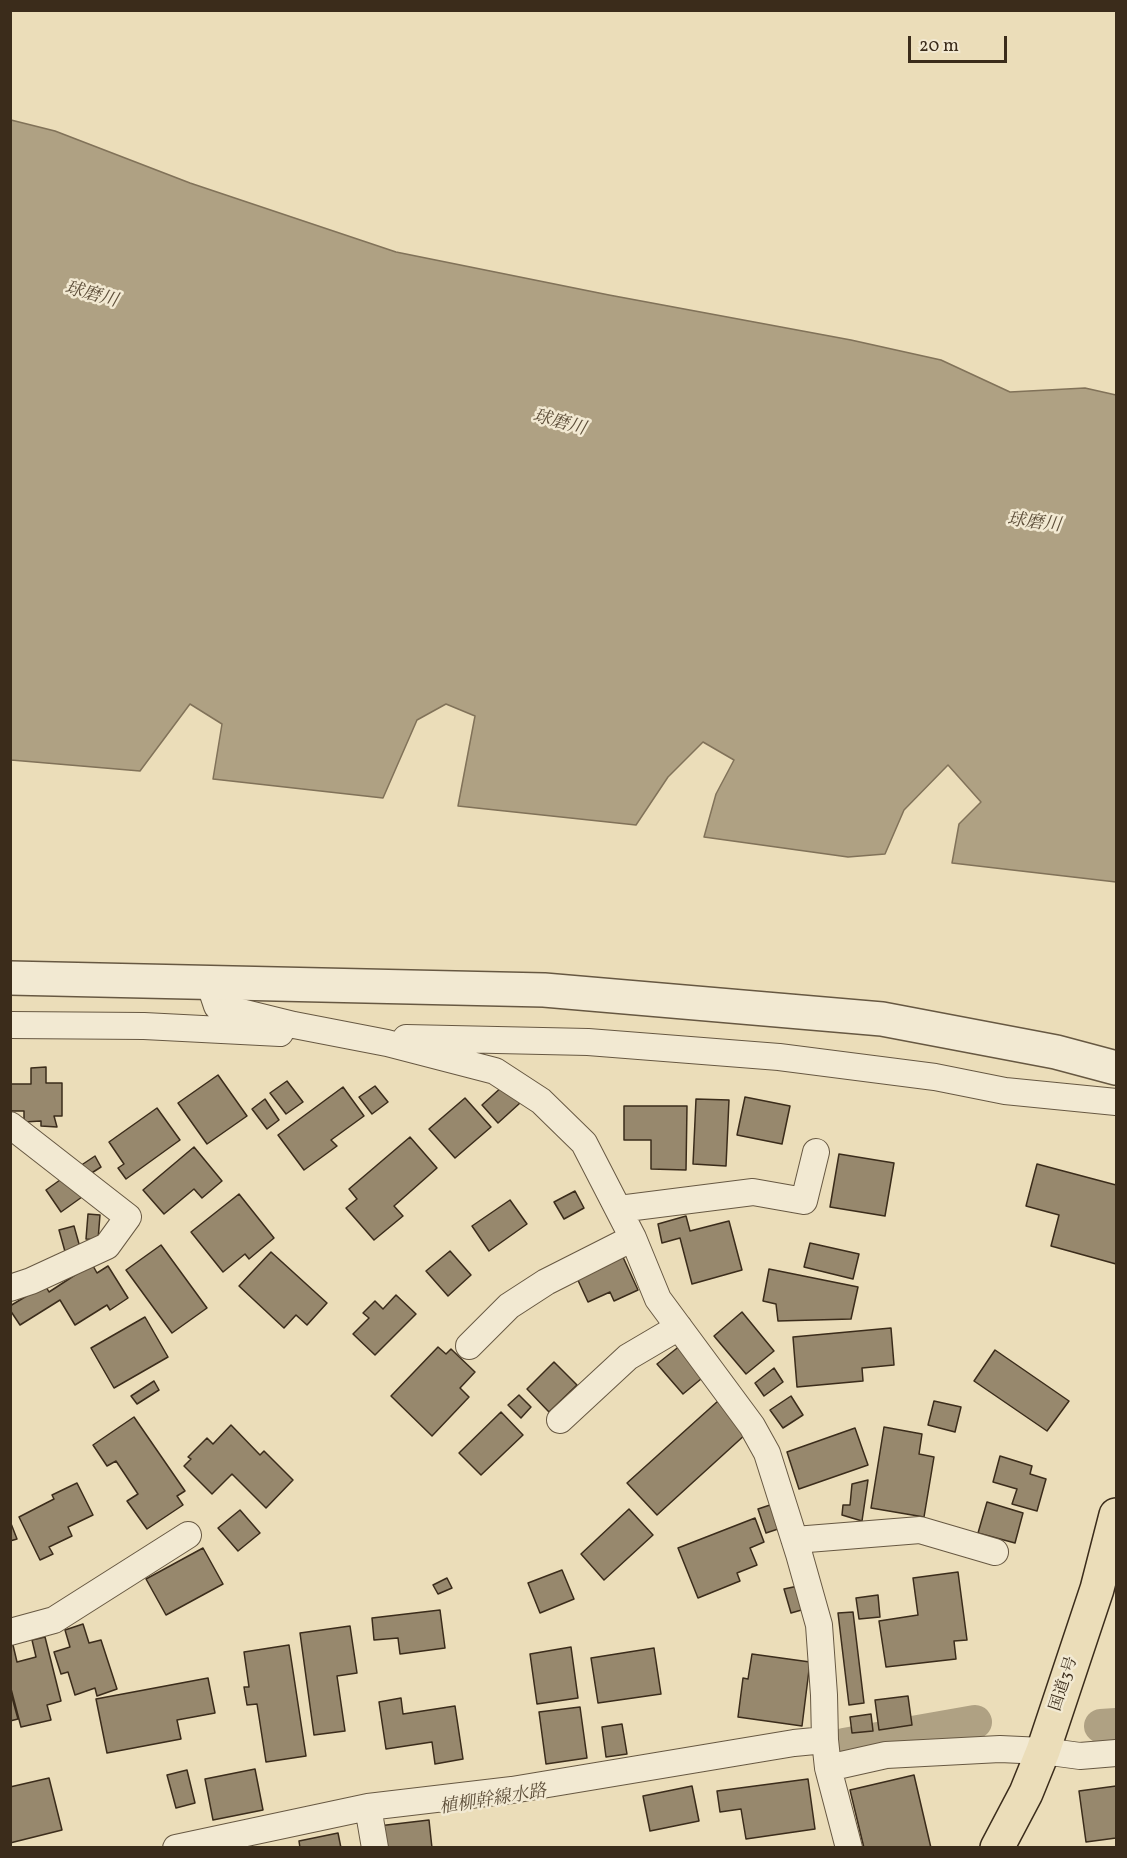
<!DOCTYPE html>
<meta charset="utf-8">
<style>
body{margin:0}
#map{position:relative;width:1127px;height:1858px;overflow:hidden;background:#ebddb9;font-family:Vollkorn,serif}
canvas{display:block}
.frame{position:absolute;inset:0;border:12px solid #3b2c1b;pointer-events:none}
.scale{position:absolute;left:908px;top:36px;width:99px;height:27px;box-sizing:border-box;border:3px solid #3b2c1b;border-top:0;padding-left:8px;font-size:18px;line-height:21px;white-space:nowrap;color:#3b2c1b;-webkit-text-stroke:4px #f2e9d2;paint-order:stroke}
</style>
<div id="map">
<canvas width="1127" height="1858"></canvas>
<div class="frame"></div>
<div class="scale">20 m</div>
</div>
<script>
const c = document.querySelector('canvas').getContext('2d');
c.lineJoin = 'round';
function paint(path, color) {
  c.fillStyle = color;
  c.fill(path, 'evenodd');
}
function stroke(path, color, width, dash) {
  c.strokeStyle = color;
  c.lineWidth = width;
  c.lineCap = dash ? 'butt' : 'round';
  c.setLineDash(dash || []);
  c.stroke(path);
}
function write(font, color, halo, rows, align = 'center') {
  c.font = font + ' Vollkorn,"Noto Serif JP",serif';
  c.lineWidth = 5;
  c.setLineDash([]);
  c.textBaseline = 'middle';
  c.strokeStyle = halo;
  c.fillStyle = color;
  for (const [text, x, y, turn = 0] of rows) {
    c.save();
    c.translate(x, y);
    c.rotate((+turn || 0) * Math.PI / 180);
    c.textAlign = isNaN(turn) ? turn : align;
    if (halo) c.strokeText(text, 0, 0);
    c.fillText(text, 0, 0);
    c.restore();
  }
}
const water = new Path2D(`
 M 11,120 L 55,131 L 190,183 L 396,252 L 609,295 L 851,340 L 941,360 L 1010,392 L 1085,388 L 1116,395 L 1116,882 L 952,863 L 959,824 L 981,802 L 948,765 L 904,810 L 885,854 L 848,857 L 704,837 L 716,794 L 734,760 L 703,742 L 668,777 L 636,825 L 458,806 L 475,716 L 446,704 L 417,720 L 383,798 L 213,779 L 222,724 L 190,704 L 140,771 L 11,760 Z`);
paint(water, '#afa183');
stroke(water, '#817259', 1.5);
stroke(new Path2D(`
 M 1101,1726 L 1116,1725
 M 844,1745 L 975,1722`), '#afa183', 34);
const building = new Path2D(`
 M 46,1067 L 46,1083 L 62,1083 L 62,1116 L 54,1116 L 57,1127 L 41,1126 L 41,1121 L 24,1122 L 24,1111 L 10,1111 L 10,1084 L 31,1084 L 31,1068 Z
 M 218,1075 L 247,1116 L 207,1144 L 178,1103 Z
 M 287,1081 L 303,1102 L 286,1114 L 270,1093 Z
 M 504,1085 L 520,1103 L 498,1123 L 482,1105 Z
 M 375,1086 L 388,1102 L 372,1114 L 359,1097 Z
 M 343,1087 L 364,1116 L 331,1140 L 337,1146 L 304,1170 L 278,1135 Z
 M 745,1097 L 790,1106 L 782,1144 L 737,1135 Z
 M 465,1098 L 491,1127 L 455,1158 L 429,1129 Z
 M 265,1099 L 279,1120 L 267,1129 L 252,1109 Z
 M 696,1099 L 729,1100 L 726,1166 L 693,1164 Z
 M 624,1106 L 687,1106 L 686,1170 L 651,1169 L 651,1140 L 624,1140 Z
 M 157,1108 L 180,1140 L 126,1179 L 118,1168 L 124,1164 L 109,1142 Z
 M 410,1137 L 437,1168 L 394,1206 L 403,1216 L 374,1240 L 346,1208 L 357,1199 L 349,1189 Z
 M 194,1147 L 222,1181 L 202,1198 L 194,1189 L 164,1214 L 143,1190 Z
 M 839,1154 L 894,1163 L 885,1216 L 830,1207 Z
 M 95,1156 L 101,1167 L 87,1176 L 80,1166 Z
 M 1037,1164 L 1116,1185 L 1116,1264 L 1051,1246 L 1059,1215 L 1026,1206 Z
 M 67,1175 L 82,1197 L 61,1212 L 46,1190 Z
 M 575,1191 L 584,1208 L 564,1219 L 554,1202 Z
 M 239,1194 L 274,1238 L 249,1259 L 245,1254 L 223,1272 L 191,1232 Z
 M 510,1200 L 527,1224 L 489,1251 L 472,1226 Z
 M 88,1214 L 100,1215 L 98,1240 L 86,1239 Z
 M 686,1216 L 690,1231 L 729,1221 L 742,1270 L 692,1284 L 680,1238 L 662,1243 L 658,1224 Z
 M 74,1226 L 81,1251 L 66,1255 L 59,1230 Z
 M 810,1243 L 859,1254 L 853,1279 L 804,1267 Z
 M 161,1245 L 207,1308 L 172,1333 L 126,1270 Z
 M 450,1251 L 471,1275 L 448,1296 L 426,1271 Z
 M 271,1252 L 327,1303 L 307,1325 L 296,1315 L 284,1328 L 239,1286 Z
 M 622,1255 L 638,1290 L 614,1301 L 610,1292 L 588,1302 L 576,1276 Z
 M 92,1264 L 97,1273 L 108,1266 L 128,1298 L 110,1310 L 107,1305 L 75,1325 L 60,1300 L 20,1325 L 10,1310 L 10,1306 L 45,1285 L 49,1292 Z
 M 769,1269 L 858,1287 L 851,1319 L 778,1321 L 776,1304 L 763,1301 Z
 M 396,1295 L 416,1314 L 375,1355 L 353,1334 L 369,1318 L 363,1313 L 375,1301 L 383,1309 Z
 M 742,1312 L 774,1351 L 746,1374 L 714,1336 Z
 M 145,1317 L 168,1357 L 114,1388 L 91,1348 Z
 M 891,1328 L 894,1365 L 862,1368 L 863,1381 L 797,1387 L 793,1337 Z
 M 681,1345 L 707,1374 L 683,1394 L 657,1364 Z
 M 438,1347 L 446,1354 L 451,1349 L 475,1372 L 460,1388 L 469,1397 L 432,1436 L 391,1396 Z
 M 995,1350 L 1069,1401 L 1047,1431 L 974,1381 Z
 M 554,1362 L 577,1385 L 549,1412 L 527,1389 Z
 M 774,1368 L 783,1382 L 764,1396 L 755,1383 Z
 M 154,1381 L 159,1390 L 137,1404 L 131,1396 Z
 M 519,1395 L 531,1407 L 521,1418 L 508,1405 Z
 M 791,1396 L 803,1415 L 783,1428 L 770,1410 Z
 M 718,1401 L 747,1433 L 657,1515 L 627,1483 Z
 M 934,1401 L 961,1407 L 955,1432 L 928,1425 Z
 M 501,1412 L 523,1435 L 481,1475 L 459,1453 Z
 M 134,1417 L 185,1491 L 177,1496 L 183,1505 L 147,1529 L 127,1501 L 138,1494 L 116,1461 L 107,1466 L 93,1445 Z
 M 231,1425 L 260,1455 L 264,1451 L 293,1480 L 266,1508 L 232,1474 L 212,1494 L 184,1466 L 191,1459 L 188,1457 L 207,1438 L 213,1444 Z
 M 884,1427 L 922,1434 L 919,1454 L 934,1457 L 924,1517 L 871,1508 Z
 M 855,1428 L 868,1465 L 799,1489 L 787,1452 Z
 M 1000,1456 L 1032,1466 L 1030,1474 L 1046,1479 L 1037,1511 L 1012,1504 L 1017,1489 L 993,1482 Z
 M 868,1480 L 862,1521 L 842,1515 L 843,1505 L 850,1505 L 852,1484 Z
 M 77,1483 L 93,1515 L 68,1527 L 72,1536 L 49,1547 L 53,1554 L 40,1560 L 19,1517 L 54,1499 L 52,1495 Z
 M 987,1502 L 1023,1513 L 1015,1543 L 978,1533 Z
 M 773,1504 L 781,1528 L 766,1533 L 758,1509 Z
 M 629,1509 L 653,1535 L 604,1580 L 581,1554 Z
 M 240,1510 L 260,1533 L 238,1551 L 218,1528 Z
 M 755,1518 L 764,1542 L 750,1548 L 757,1565 L 737,1573 L 740,1581 L 698,1598 L 678,1548 Z
 M 10,1521 L 17,1539 L 10,1541 Z
 M 203,1548 L 223,1584 L 166,1615 L 146,1579 Z
 M 562,1570 L 574,1599 L 540,1613 L 528,1583 Z
 M 958,1572 L 967,1640 L 954,1641 L 956,1659 L 886,1667 L 879,1621 L 918,1615 L 913,1578 Z
 M 447,1578 L 452,1588 L 438,1594 L 433,1585 Z
 M 798,1586 L 805,1609 L 791,1613 L 784,1589 Z
 M 878,1595 L 880,1617 L 859,1619 L 856,1598 Z
 M 440,1610 L 445,1648 L 400,1654 L 398,1638 L 374,1640 L 372,1618 Z
 M 853,1612 L 864,1703 L 849,1705 L 838,1613 Z
 M 83,1624 L 89,1643 L 101,1640 L 117,1689 L 97,1696 L 95,1688 L 75,1695 L 68,1672 L 61,1674 L 54,1652 L 70,1647 L 65,1630 Z
 M 350,1626 L 357,1673 L 337,1676 L 345,1731 L 314,1735 L 300,1633 Z
 M 45,1637 L 61,1701 L 47,1705 L 51,1720 L 21,1727 L 10,1685 L 10,1645 L 13,1645 L 17,1662 L 36,1657 L 32,1640 Z
 M 289,1645 L 306,1756 L 266,1762 L 257,1704 L 247,1705 L 244,1687 L 249,1687 L 244,1652 Z
 M 571,1647 L 578,1698 L 537,1704 L 530,1654 Z
 M 654,1648 L 661,1694 L 598,1703 L 591,1658 Z
 M 752,1654 L 810,1662 L 802,1726 L 738,1717 L 743,1678 L 748,1679 Z
 M 208,1678 L 215,1713 L 177,1720 L 181,1739 L 107,1753 L 96,1699 Z
 M 10,1690 L 18,1719 L 10,1721 Z
 M 908,1696 L 912,1725 L 879,1730 L 875,1700 Z
 M 401,1698 L 403,1714 L 455,1706 L 463,1759 L 435,1764 L 432,1742 L 386,1749 L 379,1702 Z
 M 580,1707 L 587,1758 L 546,1764 L 539,1712 Z
 M 871,1714 L 873,1731 L 852,1733 L 850,1717 Z
 M 622,1724 L 627,1754 L 606,1757 L 602,1727 Z
 M 255,1769 L 263,1810 L 213,1820 L 205,1779 Z
 M 187,1770 L 195,1803 L 176,1808 L 167,1775 Z
 M 914,1775 L 931,1848 L 864,1848 L 850,1790 Z
 M 49,1778 L 62,1830 L 10,1843 L 10,1787 Z
 M 808,1779 L 815,1829 L 746,1839 L 741,1809 L 720,1812 L 717,1791 Z
 M 692,1786 L 699,1821 L 650,1831 L 643,1796 Z
 M 1116,1786 L 1116,1838 L 1086,1842 L 1079,1791 Z
 M 429,1820 L 432,1848 L 381,1848 L 378,1826 Z
 M 338,1833 L 341,1848 L 300,1848 L 299,1841 Z`);
paint(building, '#97886d');
stroke(building, '#3b2c1b', 1.5);
const minor = new Path2D(`
 M 209,982 L 217,1006 L 294,1025 L 387,1043 L 495,1071 L 541,1101 L 584,1143 L 633,1238 L 658,1299 L 752,1426 L 767,1453 L 799,1554 L 819,1625 L 824,1695 L 825,1740 L 828,1768 L 886,1755 L 1000,1749 L 1043,1751 L 1080,1756 L 1116,1753
 M 10,1025 L 144,1026 L 280,1033
 M 406,1038 L 588,1042 L 779,1057 L 935,1077 L 1005,1091 L 1116,1102
 M 10,1125 L 128,1217 L 107,1246 L 31,1281 L 10,1288
 M 619,1209 L 753,1192 L 804,1201 L 816,1152
 M 469,1346 L 509,1306 L 546,1282 L 633,1238
 M 560,1420 L 628,1357 L 679,1327
 M 795,1540 L 920,1530 L 995,1552
 M 10,1632 L 54,1620 L 188,1535
 M 828,1768 L 849,1848
 M 368,1807 L 375,1848
 M 176,1848 L 368,1807 L 512,1790 L 794,1743 L 825,1740`);
const tertiary = new Path2D(`
 M 10,978 L 544,990 L 882,1019 L 1056,1052 L 1116,1068`);
const trunk = new Path2D(`
 M 997,1848 L 1026,1793 L 1043,1751 L 1097,1589 L 1116,1515`);
stroke(minor, '#675842', 28);
stroke(tertiary, '#675842', 36);
stroke(trunk, '#3b2c1b', 36);
stroke(minor, '#f2e9d2', 26);
stroke(tertiary, '#f2e9d2', 33);
stroke(trunk, '#ebddb9', 33);
write('16px', '#3b2c1b', '#f2e9d2', [
 ["国道3号",1065,1684,-72]
]);
write('italic 18px', '#5e4f3a', '#f2e9d2', [
 ["球磨川",91,296,15],
 ["球磨川",559,424,15],
 ["球磨川",1034,524,7],
 ["植柳幹線水路",493,1801,-9]
]);
</script>
